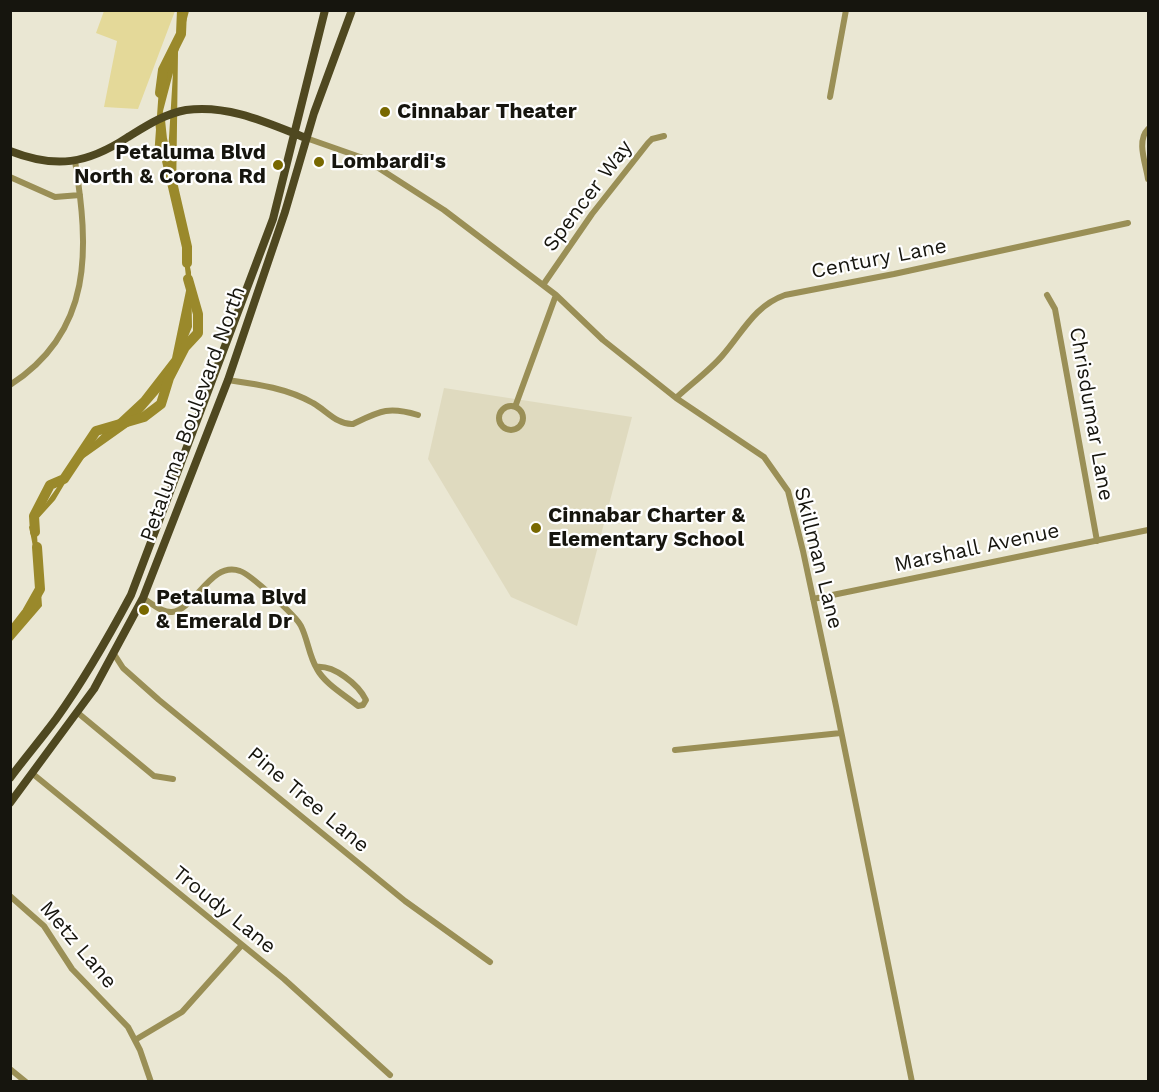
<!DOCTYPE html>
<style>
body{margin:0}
#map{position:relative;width:1159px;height:1092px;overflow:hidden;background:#eae7d3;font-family:"Work Sans",sans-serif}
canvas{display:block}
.frame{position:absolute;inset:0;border:12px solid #16150e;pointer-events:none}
</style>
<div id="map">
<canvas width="1159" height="1092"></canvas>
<div class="frame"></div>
</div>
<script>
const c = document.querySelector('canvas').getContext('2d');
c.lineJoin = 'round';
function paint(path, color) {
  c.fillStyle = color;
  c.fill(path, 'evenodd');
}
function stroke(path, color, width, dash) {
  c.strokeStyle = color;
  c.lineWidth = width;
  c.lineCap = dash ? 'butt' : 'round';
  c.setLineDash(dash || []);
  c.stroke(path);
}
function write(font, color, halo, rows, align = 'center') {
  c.font = font + ' "Work Sans",sans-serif';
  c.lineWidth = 4.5;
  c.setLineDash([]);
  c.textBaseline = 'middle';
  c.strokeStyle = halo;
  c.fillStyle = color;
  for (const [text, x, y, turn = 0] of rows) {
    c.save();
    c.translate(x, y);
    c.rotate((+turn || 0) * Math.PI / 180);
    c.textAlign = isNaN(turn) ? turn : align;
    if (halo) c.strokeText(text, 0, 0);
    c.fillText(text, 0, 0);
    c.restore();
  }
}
paint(new Path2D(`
 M 444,388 L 632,417 L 577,626 L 511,597 L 428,459 Z`), '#dfdabf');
paint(new Path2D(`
 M 104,11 L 175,11 L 138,109 L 104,107 L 117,41 L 96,33 Z`), '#e4d999');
paint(new Path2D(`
 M 182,11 L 189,11 L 178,52 L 176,198 L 191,272 L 192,327 L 170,380 L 132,424 L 77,463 L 55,500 L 36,521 L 42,606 L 11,642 L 11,633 C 18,628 36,609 37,599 C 40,582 33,545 29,527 L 58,486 L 69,465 L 141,398 L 172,358 L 187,286 L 182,241 L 167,170 L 173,73 L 163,111 L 160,146 L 154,157 L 159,88 L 175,46 Z`), '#9a892b');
stroke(new Path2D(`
 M 160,93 L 163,70 L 181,34 L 182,10
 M 160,120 L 162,139 L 187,247 L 187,263
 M 35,532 L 34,516 L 50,485 L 64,479 L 96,431 L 144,417 L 161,404 L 169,378 L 185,347 L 198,333 L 198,314 L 188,279
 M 10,634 L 27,612 L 40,589 L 37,547`), '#9a892b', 10);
stroke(new Path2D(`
 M 830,97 L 846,10
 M 1148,129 C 1136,141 1146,164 1148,179
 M 306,138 L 363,158 L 444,210 L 556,295 L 603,340 L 676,398 L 764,457 L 788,491 L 803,551 L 836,706 L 912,1082
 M 10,177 L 55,197 L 80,195
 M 543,285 L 592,214 L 648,143 L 652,139 L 664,136
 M 1047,295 L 1055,309 L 1097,541
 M 228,380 C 256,384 287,388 313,403 C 326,410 337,425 353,424 C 380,411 388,406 418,415
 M 10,385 C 94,331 89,248 75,161
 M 676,398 C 691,384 709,371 722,356 C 743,332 754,306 785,295 L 894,274 L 1128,223
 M499 418a12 12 0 1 1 24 0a12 12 0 1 1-24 0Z
 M 515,407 L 556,295
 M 143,598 C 151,603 162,613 172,612 C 195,610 211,560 240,571 C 250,574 296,616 301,626 C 308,640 309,656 317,669 C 325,684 345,695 358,706 L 363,705 L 366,700 C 358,684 334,665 316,667
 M 813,599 L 1148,530
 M 114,654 L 123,668 L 159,700 L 405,901 L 490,962
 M 78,713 L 154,776 L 173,779
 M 675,750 L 841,733
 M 33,774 L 284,979 L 390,1075
 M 10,896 L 44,926 L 72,969 L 128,1027 L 140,1050 L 151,1082
 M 135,1040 L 182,1012 L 241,946
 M 10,1069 L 26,1082`), '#9a8f56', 6);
stroke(new Path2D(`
 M 10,151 C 56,169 87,164 128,137 C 146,126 164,114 186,110 C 228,104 268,123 306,138
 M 10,778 C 25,758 41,739 56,719 C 84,680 108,638 131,595 L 273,219 L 325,10
 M 10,803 L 94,689 L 143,598 L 228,380 L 285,212 L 314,113 L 352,10`), '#4f4820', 8);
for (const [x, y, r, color] of [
 [385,112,6,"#786800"],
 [319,162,6,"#786800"],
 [278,165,6,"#786800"],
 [536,528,6,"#786800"],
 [144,610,6,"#786800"]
]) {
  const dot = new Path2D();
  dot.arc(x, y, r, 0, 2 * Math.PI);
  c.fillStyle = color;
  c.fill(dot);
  stroke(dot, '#fff', 2);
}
write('bold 21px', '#16150e', '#fff', [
 ["Cinnabar Theater",397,112],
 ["Petaluma Blvd",266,153,"right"],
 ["North & Corona Rd",266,177,"right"],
 ["Lombardi's",331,162],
 ["Cinnabar Charter &",548,516],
 ["Elementary School",548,540],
 ["Petaluma Blvd",156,598],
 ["& Emerald Dr",156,622]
], 'left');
write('21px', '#16150e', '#fff', [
 ["Spencer Way",588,196,-53],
 ["Century Lane",879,259,-11],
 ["Petaluma Boulevard North",193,414,-70],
 ["Chrisdumar Lane",1091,414,80],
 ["Marshall Avenue",977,548,-12],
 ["Skillman Lane",818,558,76],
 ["Pine Tree Lane",308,800,40],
 ["Troudy Lane",224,910,39],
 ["Metz Lane",78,945,50]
]);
</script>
